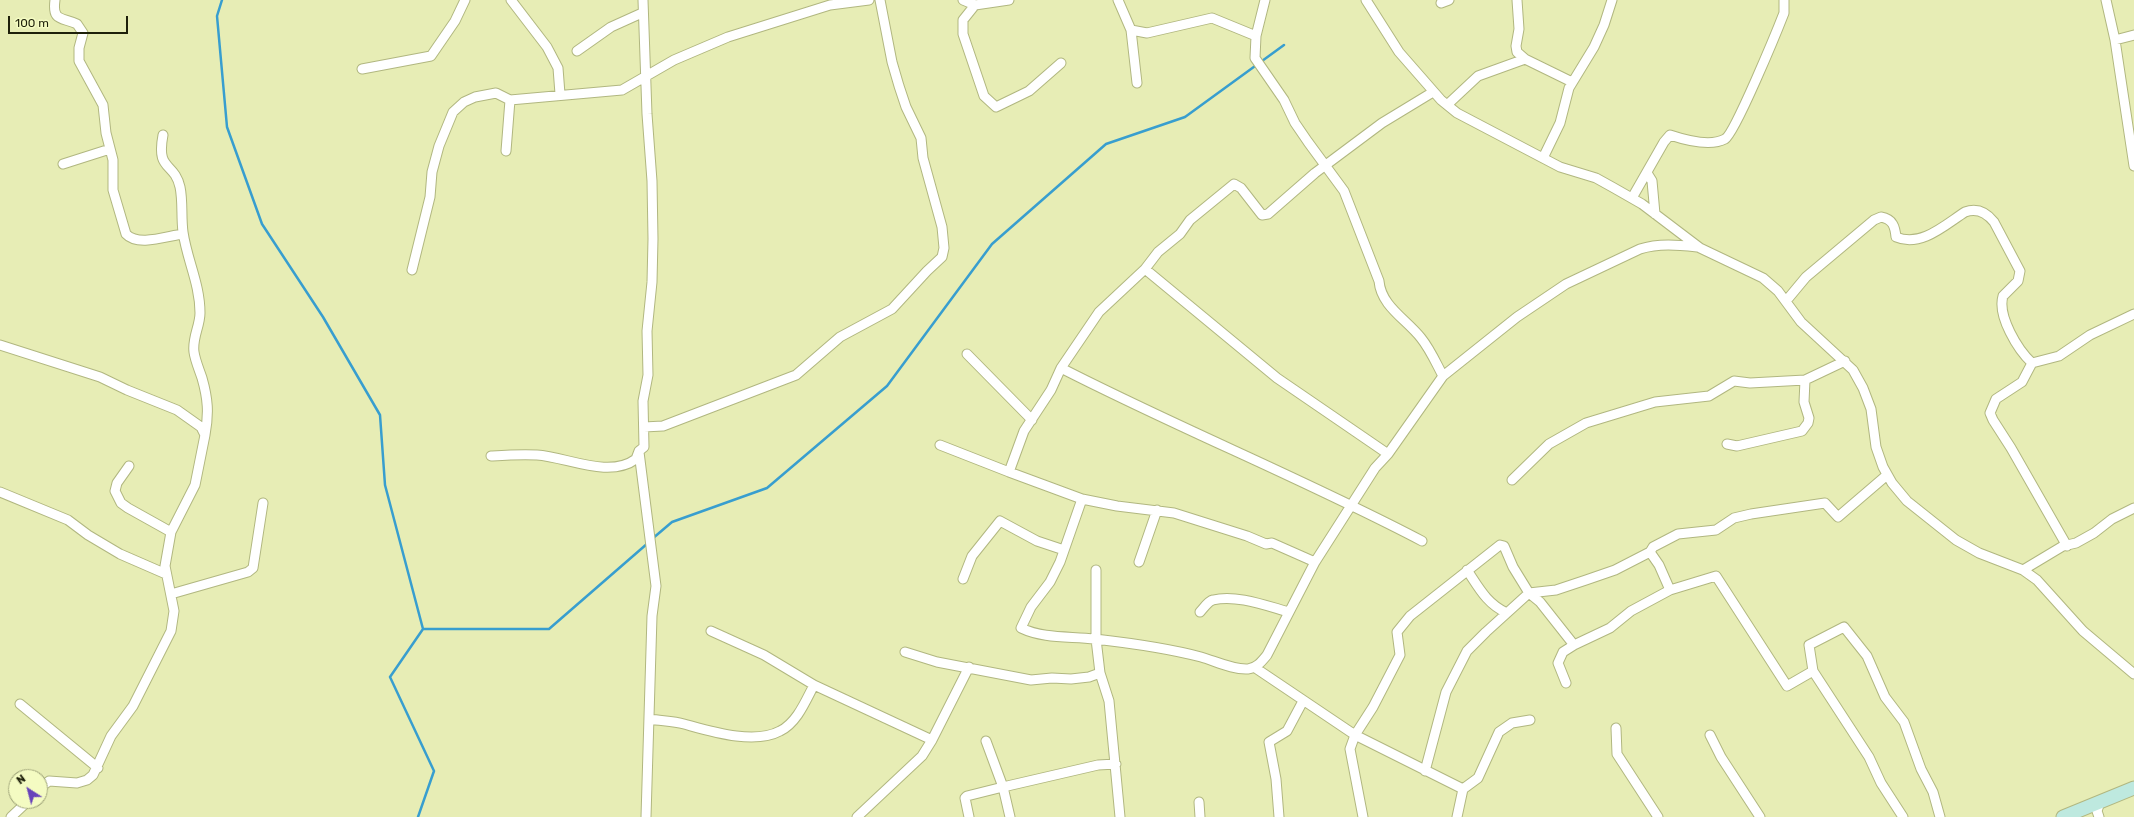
<!DOCTYPE html>
<style>
body{margin:0}
#map{position:relative;width:2134px;height:817px;overflow:hidden;background:#e7edb5;font-family:Rubik,sans-serif}
canvas{display:block}
.north{position:absolute;left:8px;top:769px;width:40px;height:40px;box-sizing:border-box;background:#f4fbc2;border:1px solid #9ea378;border-radius:50%;rotate:324deg;font-size:11px;font-weight:700;line-height:16px;text-align:center;color:#1e200a}
.north::after{content:'';display:block;margin:auto;width:14px;height:18px;background:#6842ba;clip-path:polygon(50% 0,100% 100%,50% 72%,0 100%)}
.scale{position:absolute;left:8px;top:16px;width:120px;height:18px;box-sizing:border-box;border:2px solid #1e200a;border-top:0;padding-left:5px;font-size:12px;line-height:14px;white-space:nowrap;color:#1e200a;-webkit-text-stroke:3px #f4fbc2;paint-order:stroke}
</style>
<div id="map">
<canvas width="2134" height="817"></canvas>
<div class="north">N</div>
<div class="scale">100 m</div>
</div>
<script>
const c = document.querySelector('canvas').getContext('2d');
c.lineJoin = 'round';
function stroke(path, color, width, dash) {
  c.strokeStyle = color;
  c.lineWidth = width;
  c.lineCap = dash ? 'butt' : 'round';
  c.setLineDash(dash || []);
  c.stroke(path);
}
stroke(new Path2D(`
 M 222,0 L 217,16 L 227,127 L 262,224 L 323,317 L 380,415 L 385,485 L 423,629 L 390,677 L 434,771 L 418,817
 M 652,539 L 672,522 L 767,488 L 887,386 L 992,244 L 1106,144 L 1185,117 L 1284,45
 M 423,629 L 549,629 L 648,543`), '#389ecf', 2.5);
const street = new Path2D(`
 M 55,0 C 52,22 62,17 77,24 L 83,33 L 79,48 L 79,61 L 103,105 L 106,133 L 113,160 L 113,190 L 126,234 C 138,247 167,236 183,234
 M 511,0 L 547,47 L 558,68 L 560,94
 M 963,0 L 975,5 L 1009,0
 M 1118,0 L 1131,30 L 1147,33 L 1212,18 L 1256,36
 M 1265,0 L 1256,36 L 1255,58 L 1284,100 L 1295,123 L 1308,142 L 1344,191 L 1379,281 C 1381,306 1406,319 1421,338 C 1430,349 1436,363 1443,376
 M 1366,0 L 1399,52 L 1441,100 L 1457,113 L 1560,167 L 1596,178 L 1614,188 L 1642,204 L 1700,248 L 1763,278 L 1778,291 L 1801,322 L 1853,370 L 1863,388 L 1871,409 L 1876,447 L 1883,467 L 1892,483 L 1907,501 L 1956,540 L 1979,553 L 2023,570 L 2037,580 L 2083,631 L 2134,674
 M 1517,0 L 1519,29 L 1516,46 L 1517,52 L 1525,59
 M 2106,0 L 2115,40 L 2134,166
 M 1441,3 L 1449,0
 M 975,5 L 963,20 L 963,34 L 984,96 L 996,107 L 1029,91 L 1061,63
 M 1131,30 L 1137,83
 M 2115,40 L 2134,35
 M 577,51 L 611,27 L 642,13
 M 362,69 L 431,56 L 455,21 L 465,0
 M 1447,105 L 1478,76 L 1525,59 L 1572,82
 M 163,135 C 156,172 174,161 180,187 C 183,201 181,217 183,232 C 187,260 200,284 200,313 C 200,326 192,338 194,352 C 195,360 199,369 202,378 C 208,399 209,413 205,435
 M 506,151 L 510,100
 M 1543,158 L 1560,123 L 1569,88 L 1594,47 L 1604,25 L 1612,0
 M 63,164 L 110,149
 M 1647,173 L 1652,181 L 1655,214
 M 1632,198 L 1664,142 L 1670,135 C 1685,140 1710,147 1725,139 C 1735,133 1777,31 1784,13 L 1784,0
 M 1145,269 L 1158,252 L 1180,234 L 1190,220 L 1234,184 L 1241,188 L 1262,215 L 1268,214 L 1315,173 L 1382,123 L 1433,92
 M 412,270 L 430,197 L 432,172 L 439,146 L 453,112 L 464,102 L 475,97 L 496,93 L 510,100 L 622,90 L 674,60 L 728,37 L 830,5 L 869,0
 M 1786,301 L 1806,277 L 1874,220 L 1881,217 C 1893,219 1895,227 1896,237 C 1921,248 1946,224 1965,212 C 1976,208 1986,212 1994,222 L 2020,271 L 2018,281 L 2003,296 C 1997,316 2018,350 2032,363
 M 0,345 L 100,377 L 127,390 L 177,410 L 201,427 L 205,435 L 195,485 L 171,532 L 165,566 L 174,611 L 171,631 L 133,706 L 111,736 L 93,775 L 87,780 L 77,783 L 49,781 L 40,788
 M 967,354 L 1032,420
 M 2032,363 L 2022,382 L 1996,399 L 1990,413 L 1993,420 L 2011,448 L 2067,546
 M 2032,363 L 2059,356 L 2090,335 L 2134,314
 M 1061,368 C 1180,429 1304,479 1422,541
 M 644,427 L 663,426 L 796,375 L 840,337 L 892,309 L 927,271 L 942,257 L 944,248 L 942,227 L 923,158 L 921,138 L 906,107 L 899,86 L 892,62 L 880,0
 M 1727,444 L 1737,446 L 1802,431 L 1808,423 L 1809,418 L 1804,402 L 1805,380
 M 940,445 L 1009,472
 M 639,452 L 656,586 L 652,616 L 646,817
 M 491,456 C 507,455 522,454 537,455 C 567,457 609,479 636,459 L 639,451 L 644,447 L 643,401 L 648,375 L 647,331 L 652,282 L 653,239 L 652,181 L 647,114 L 643,0
 M 129,466 L 117,483 L 115,491 L 121,503 L 128,508 L 171,532
 M 1512,480 L 1549,444 L 1586,423 L 1655,402 L 1709,396 L 1734,381 L 1750,383 L 1805,380 L 1845,361
 M 0,492 L 68,520 L 88,535 L 120,554 L 166,574
 M 1082,499 L 1060,562 L 1050,582 L 1031,607 L 1021,628 C 1044,639 1070,636 1095,639 C 1130,643 1167,648 1201,657 C 1215,661 1233,670 1248,669 C 1257,668 1262,661 1267,655 L 1315,562 L 1375,468 L 1388,454 L 1443,376 L 1517,317 L 1566,284 L 1640,249 C 1659,243 1678,245 1698,247
 M 1139,562 L 1157,510
 M 1315,562 L 1272,543 L 1266,544 L 1247,536 L 1174,513 L 1117,506 L 1082,499 L 1009,472 L 1024,431 L 1051,390 L 1061,368 L 1099,312 L 1145,269 L 1277,378 L 1388,454
 M 1096,570 L 1096,639 L 1100,673 L 1109,701 L 1120,817
 M 1467,570 C 1479,588 1487,604 1507,613
 M 2023,570 L 2063,546 L 2076,543 L 2094,533 L 2112,519 L 2134,508
 M 963,579 L 972,556 L 1000,521 L 1037,541 L 1064,550
 M 1670,590 L 1716,576 L 1787,686 L 1813,671
 M 171,594 L 248,572 L 253,568 L 263,503
 M 1200,612 C 1203,609 1208,601 1213,600 C 1236,594 1267,606 1289,612
 M 711,631 L 764,655 L 814,685 L 932,740 L 922,756 L 857,817
 M 905,652 L 937,662 L 1031,680 L 1052,678 L 1071,679 L 1089,677 L 1100,673
 M 1254,667 L 1355,735 L 1463,789 L 1457,817
 M 1566,683 L 1558,663 L 1563,652 L 1574,645 L 1610,628 L 1631,611 L 1670,590 L 1659,565 L 1650,552 L 1653,547 L 1678,534 L 1716,530 L 1734,518 L 1751,514 L 1825,503 L 1838,517 L 1887,475
 M 20,704 L 98,768
 M 650,719 C 661,721 673,721 684,724 C 710,731 754,745 780,731 C 797,723 806,700 814,685
 M 1616,728 L 1617,754 L 1658,817
 M 1710,735 L 1721,757 L 1760,817
 M 932,740 L 969,667
 M 1425,771 L 1446,692 L 1467,651 L 1486,632 L 1529,593 L 1556,590 L 1586,580 L 1615,570 L 1650,552
 M 1463,789 L 1478,778 L 1499,732 L 1512,723 L 1530,720
 M 1199,802 L 1200,817
 M 11,817 L 28,801
 M 969,817 L 965,798 L 967,796 L 1003,787 L 986,741
 M 1010,817 L 1003,787 L 1098,765 L 1116,764
 M 1279,817 L 1276,779 L 1269,742 L 1287,731 L 1303,701
 M 1363,817 L 1350,749 L 1355,735 L 1373,707 L 1400,655 L 1397,632 L 1410,616 L 1500,545 L 1504,546 L 1513,567 L 1529,593 L 1540,602 L 1574,645
 M 1903,817 L 1881,783 L 1869,757 L 1813,671 L 1809,645 L 1844,627 L 1867,656 L 1885,697 L 1904,722 L 1921,769 L 1933,792 L 1940,817
 M 2099,817 L 2097,811 L 2100,802`);
const secondary = new Path2D(`
 M 2063,817 L 2134,788`);
stroke(street, '#b1b780', 11);
stroke(secondary, '#b1b780', 15);
stroke(street, '#fff', 9);
stroke(secondary, '#bee9df', 13);
</script>
